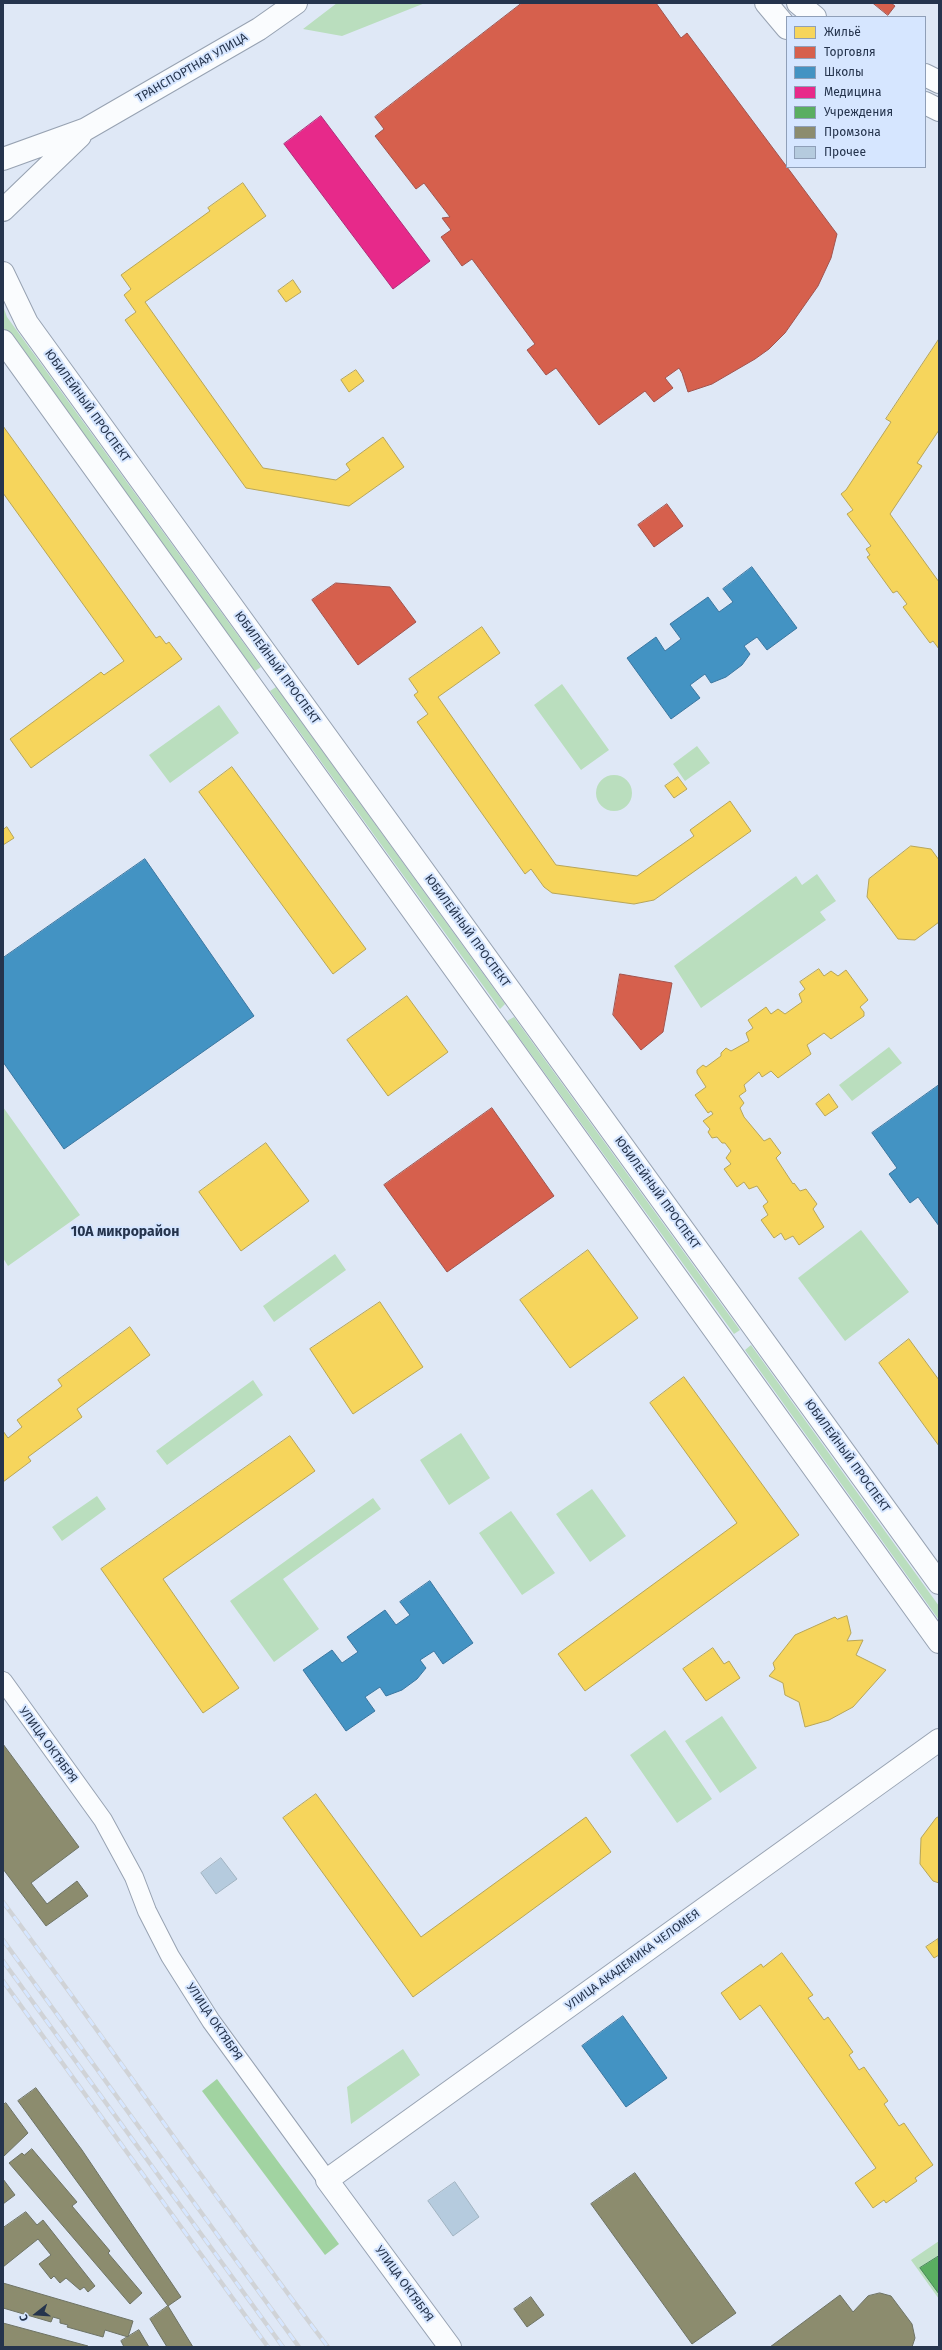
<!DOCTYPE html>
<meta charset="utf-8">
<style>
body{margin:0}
#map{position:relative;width:942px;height:2350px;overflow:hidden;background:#dfe8f6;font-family:"Fira Sans",sans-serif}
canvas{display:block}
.frame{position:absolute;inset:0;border:4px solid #25344d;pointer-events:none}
.legend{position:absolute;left:786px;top:16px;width:140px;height:152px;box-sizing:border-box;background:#d6e6ff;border:1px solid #8f9fb8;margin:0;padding:5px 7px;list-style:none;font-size:12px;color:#25344d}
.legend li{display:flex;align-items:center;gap:8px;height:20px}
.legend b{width:20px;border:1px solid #8f9fb8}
.north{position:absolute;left:16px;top:2294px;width:40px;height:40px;-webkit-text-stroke:3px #d6e6ff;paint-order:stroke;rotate:253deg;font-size:11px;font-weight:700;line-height:16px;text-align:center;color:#25344d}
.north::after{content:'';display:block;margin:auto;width:14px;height:18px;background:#25344d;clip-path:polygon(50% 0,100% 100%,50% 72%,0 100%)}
</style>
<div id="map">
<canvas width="942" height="2350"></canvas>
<div class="frame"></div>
<ul class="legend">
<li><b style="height:11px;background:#f6d55c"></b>Жильё</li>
<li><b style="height:11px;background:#d6604d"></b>Торговля</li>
<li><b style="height:11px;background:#4393c3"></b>Школы</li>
<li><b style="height:11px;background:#e7298a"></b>Медицина</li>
<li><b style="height:11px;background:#5aae61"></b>Учреждения</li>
<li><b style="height:11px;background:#8c8c6e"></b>Промзона</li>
<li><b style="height:11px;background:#b5cbde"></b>Прочее</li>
</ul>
<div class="north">С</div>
</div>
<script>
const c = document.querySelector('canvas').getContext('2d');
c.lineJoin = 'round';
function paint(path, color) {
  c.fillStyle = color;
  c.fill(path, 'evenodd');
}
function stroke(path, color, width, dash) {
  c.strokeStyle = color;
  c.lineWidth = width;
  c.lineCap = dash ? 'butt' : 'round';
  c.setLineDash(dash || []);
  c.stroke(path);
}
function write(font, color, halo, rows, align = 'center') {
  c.font = font + ' "Fira Sans",sans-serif';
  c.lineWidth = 4;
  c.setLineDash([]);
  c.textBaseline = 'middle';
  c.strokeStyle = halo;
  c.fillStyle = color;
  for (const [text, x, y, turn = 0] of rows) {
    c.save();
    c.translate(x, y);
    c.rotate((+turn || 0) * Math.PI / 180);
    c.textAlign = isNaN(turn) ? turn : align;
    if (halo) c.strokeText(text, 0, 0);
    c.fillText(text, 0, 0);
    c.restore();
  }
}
paint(new Path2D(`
 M 337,3 L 425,3 L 342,36 L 303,29 Z
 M 3,306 L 7,317 L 261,667 L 255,671 L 3,327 Z
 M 562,684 L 609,750 L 581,770 L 534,705 Z
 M 276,687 L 505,1004 L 500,1009 L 270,691 Z
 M 219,705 L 239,733 L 170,783 L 149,755 Z
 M 697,746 L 710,763 L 685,781 L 673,764 Z
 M596 793a18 18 0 1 1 36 0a18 18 0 1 1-36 0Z
 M 817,874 L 836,901 L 820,912 L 826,920 L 701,1008 L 674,966 L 796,876 L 802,885 Z
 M 514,1017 L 740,1330 L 734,1334 L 507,1021 Z
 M 889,1047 L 902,1063 L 852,1101 L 839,1085 Z
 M 3,1107 L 80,1215 L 8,1266 L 3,1258 Z
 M 861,1230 L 909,1292 L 845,1341 L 798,1278 Z
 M 335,1254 L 346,1270 L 274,1322 L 263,1306 Z
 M 751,1345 L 939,1606 L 939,1620 L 745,1350 Z
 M 253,1380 L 263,1395 L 167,1465 L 156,1451 Z
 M 461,1433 L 490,1478 L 449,1505 L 420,1460 Z
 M 592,1489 L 626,1536 L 590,1562 L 556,1514 Z
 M 97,1496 L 106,1509 L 62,1541 L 52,1527 Z
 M 373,1498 L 381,1509 L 283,1579 L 319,1629 L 274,1662 L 230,1601 Z
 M 511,1511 L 555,1573 L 522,1595 L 479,1533 Z
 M 722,1716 L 757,1768 L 720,1793 L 685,1741 Z
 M 665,1730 L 712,1799 L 677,1823 L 630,1755 Z
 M 403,2049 L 420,2075 L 351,2124 L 347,2087 Z
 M 939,2241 L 939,2299 L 911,2260 Z`), '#badebe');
paint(new Path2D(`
 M 217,2079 L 339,2244 L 325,2255 L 202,2091 Z`), '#a1d3a1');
const homes = new Path2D(`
 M 243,183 L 266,216 L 145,302 L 263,468 L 336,480 L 350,470 L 346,464 L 383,437 L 404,467 L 349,506 L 246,488 L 125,320 L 136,312 L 124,295 L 131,289 L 121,275 L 210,211 L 208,208 Z
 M 293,280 L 301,292 L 286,302 L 278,291 Z
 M 939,339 L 939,430 L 917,463 L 922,466 L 890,514 L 939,582 L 939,649 L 933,641 L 930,643 L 903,607 L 907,604 L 901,596 L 897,591 L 893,593 L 867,557 L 870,555 L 866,549 L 871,546 L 847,514 L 853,510 L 841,494 L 846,490 L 891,422 L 886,419 Z
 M 356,370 L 364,381 L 349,392 L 341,380 Z
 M 3,426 L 156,638 L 160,636 L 166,644 L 169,642 L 182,659 L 31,768 L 10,739 L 101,672 L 104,675 L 124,661 L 3,493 Z
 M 482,627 L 500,653 L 438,697 L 556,865 L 637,876 L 694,836 L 690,830 L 730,801 L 751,831 L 654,900 L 634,904 L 552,893 L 544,887 L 531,869 L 525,874 L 417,722 L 428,714 L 414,695 L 418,692 L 409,679 Z
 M 232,767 L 366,949 L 333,974 L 199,792 Z
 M 678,777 L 687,789 L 674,798 L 665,786 Z
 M 7,827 L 14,838 L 3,845 L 3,830 Z
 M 911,846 L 931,849 L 939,860 L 939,922 L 915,940 L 898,939 L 867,897 L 869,879 Z
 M 819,969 L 824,976 L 831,971 L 838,976 L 846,970 L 868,1000 L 860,1007 L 864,1012 L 864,1016 L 831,1039 L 824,1033 L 807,1045 L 811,1054 L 778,1078 L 771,1071 L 762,1077 L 759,1072 L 744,1085 L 746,1091 L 739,1096 L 744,1103 L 740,1108 L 744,1117 L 764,1141 L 770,1138 L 781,1153 L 776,1158 L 793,1184 L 794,1183 L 800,1191 L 806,1189 L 817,1204 L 813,1209 L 824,1227 L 799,1245 L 793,1236 L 785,1240 L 781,1233 L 774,1238 L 761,1220 L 768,1215 L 763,1206 L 768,1202 L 757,1186 L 749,1189 L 744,1182 L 737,1187 L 724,1169 L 731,1164 L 726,1158 L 731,1151 L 725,1143 L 722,1143 L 717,1137 L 712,1138 L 708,1132 L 710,1129 L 703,1121 L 713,1114 L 711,1111 L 708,1113 L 695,1095 L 706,1087 L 697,1073 L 697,1070 L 703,1065 L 706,1067 L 721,1056 L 721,1053 L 726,1048 L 731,1051 L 749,1041 L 746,1033 L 753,1028 L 748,1020 L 766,1007 L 771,1014 L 778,1009 L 785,1014 L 802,1002 L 799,994 L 805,989 L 800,982 Z
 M 407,996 L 448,1052 L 388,1096 L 347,1040 Z
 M 829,1094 L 838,1107 L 825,1116 L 816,1104 Z
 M 266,1143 L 309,1201 L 241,1251 L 199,1192 Z
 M 588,1250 L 638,1318 L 570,1368 L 520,1300 Z
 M 380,1302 L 423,1367 L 353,1414 L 310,1349 Z
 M 130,1327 L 150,1355 L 77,1409 L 82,1417 L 28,1457 L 31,1461 L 3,1482 L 3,1431 L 8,1438 L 22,1427 L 17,1420 L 62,1386 L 58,1380 Z
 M 909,1339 L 939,1380 L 939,1446 L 879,1363 Z
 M 684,1377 L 799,1535 L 585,1691 L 558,1654 L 737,1523 L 650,1403 Z
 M 290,1436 L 315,1471 L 163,1579 L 239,1688 L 203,1713 L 101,1569 Z
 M 847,1616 L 851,1633 L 847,1641 L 863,1640 L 856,1655 L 886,1670 L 853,1707 L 829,1720 L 805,1727 L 799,1702 L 785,1695 L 783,1683 L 769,1676 L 775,1669 L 773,1663 L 795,1635 L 835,1617 L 837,1619 Z
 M 713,1648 L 724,1664 L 729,1661 L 740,1678 L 706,1701 L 683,1669 Z
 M 316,1794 L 421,1937 L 586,1817 L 611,1852 L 413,1997 L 283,1818 Z
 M 939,1817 L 939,1883 L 933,1881 L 920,1864 L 921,1838 L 936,1818 Z
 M 938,1939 L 939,1955 L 934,1958 L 926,1947 Z
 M 782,1953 L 813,1995 L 808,1998 L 824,2020 L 828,2017 L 853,2052 L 849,2055 L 859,2070 L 864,2067 L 888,2101 L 884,2104 L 899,2126 L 904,2123 L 933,2165 L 915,2178 L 917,2181 L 886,2203 L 884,2200 L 873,2208 L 855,2183 L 876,2168 L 760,2005 L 740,2020 L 721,1993 L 761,1964 L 763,1967 Z`);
paint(homes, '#f6d55c');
stroke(homes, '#b7a558', 1);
const shops = new Path2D(`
 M 522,3 L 656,3 L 681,38 L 687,33 L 837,234 L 831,258 L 818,286 L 785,333 L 769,349 L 755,359 L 712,384 L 688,392 L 682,373 L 679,368 L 665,378 L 673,388 L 654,402 L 645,391 L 599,425 L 556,368 L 546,375 L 527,350 L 535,344 L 472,259 L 462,266 L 441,237 L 451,230 L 442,218 L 450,217 L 424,183 L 416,189 L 375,136 L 384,129 L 375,117 Z
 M 873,3 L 891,3 L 895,6 L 888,15 Z
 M 667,504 L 683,526 L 654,547 L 638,525 Z
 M 336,583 L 390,587 L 416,622 L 358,665 L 312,600 Z
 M 620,974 L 672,983 L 663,1032 L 641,1050 L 613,1015 Z
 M 492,1108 L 554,1196 L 447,1272 L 384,1185 Z`);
paint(shops, '#d6604d');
stroke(shops, '#a1534d', 1);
const schools = new Path2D(`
 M 752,567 L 797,628 L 767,650 L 757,637 L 744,646 L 750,654 L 742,665 L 726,677 L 711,683 L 705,674 L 690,685 L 700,698 L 671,719 L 627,658 L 656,637 L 665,651 L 681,639 L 670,624 L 708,597 L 719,612 L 733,602 L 723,589 Z
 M 145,859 L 254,1016 L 64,1149 L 3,1062 L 3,958 Z
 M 939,1085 L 939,1226 L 918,1197 L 910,1203 L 889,1174 L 897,1168 L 872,1133 Z
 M 430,1581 L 473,1643 L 443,1664 L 434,1651 L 420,1660 L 426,1668 L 417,1679 L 402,1690 L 386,1696 L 380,1687 L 365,1697 L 375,1711 L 346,1731 L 303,1670 L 332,1650 L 342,1663 L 358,1652 L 347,1637 L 385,1610 L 396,1625 L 410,1615 L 400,1602 Z
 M 623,2016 L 667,2078 L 626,2107 L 582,2046 Z`);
paint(schools, '#4393c3');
stroke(schools, '#3a76a0', 1);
const health = new Path2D(`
 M 321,116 L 430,261 L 393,289 L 284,144 Z`);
paint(health, '#e7298a');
stroke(health, '#ad2c78', 1);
const public = new Path2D(`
 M 939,2256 L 939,2294 L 920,2268 Z`);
paint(public, '#5aae61');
stroke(public, '#4a895b', 1);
const industry = new Path2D(`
 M 3,1744 L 79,1847 L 31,1883 L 47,1904 L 77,1881 L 88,1896 L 46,1926 L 3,1869 Z
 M 36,2088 L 82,2150 L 181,2297 L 168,2306 L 18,2101 Z
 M 6,2103 L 28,2133 L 3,2157 L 3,2105 Z
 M 32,2149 L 77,2202 L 72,2206 L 110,2251 L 108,2253 L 142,2293 L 130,2304 L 9,2163 L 22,2153 L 24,2155 Z
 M 635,2173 L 736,2313 L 692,2344 L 591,2204 Z
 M 3,2179 L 15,2195 L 3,2204 Z
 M 26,2212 L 37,2225 L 43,2220 L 95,2286 L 88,2292 L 84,2287 L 80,2290 L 66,2278 L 60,2283 L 54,2276 L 51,2279 L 39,2264 L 51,2255 L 38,2239 L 3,2267 L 3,2228 Z
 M 3,2283 L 133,2321 L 128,2337 L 105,2330 L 103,2337 L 67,2327 L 68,2325 L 60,2323 L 60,2319 L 53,2317 L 51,2322 L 3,2308 Z
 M 880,2293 L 891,2296 L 912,2324 L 915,2338 L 912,2347 L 770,2347 L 840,2295 L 853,2312 L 868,2296 Z
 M 531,2297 L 544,2315 L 527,2327 L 514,2309 Z
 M 168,2306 L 193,2347 L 167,2347 L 150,2319 Z
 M 3,2323 L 88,2346 L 89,2347 L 3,2347 Z
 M 139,2330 L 149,2347 L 124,2347 L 121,2341 Z`);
paint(industry, '#8c8c6e');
stroke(industry, '#6d7264', 1);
const building = new Path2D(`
 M 221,1858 L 237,1879 L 216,1894 L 201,1873 Z
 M 455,2182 L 479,2217 L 453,2236 L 428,2201 Z`);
paint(building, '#b5cbde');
stroke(building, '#a1b3c1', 1);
const minor = new Path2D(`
 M 3,1681 L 103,1820 L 134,1877 L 147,1911 L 170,1956 L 211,2021 L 327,2180`);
const tertiary = new Path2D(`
 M 3,159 L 86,129 L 259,29 L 296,3
 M 3,210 L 80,136
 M 3,273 L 27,323 L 939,1583
 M 3,341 L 939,1642
 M 450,2347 L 327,2180 L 939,1740`);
const secondary = new Path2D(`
 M 766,3 L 787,28
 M 798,3 L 815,17
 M 925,75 L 939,82
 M 925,103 L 939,110`);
stroke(minor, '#97a2b2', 20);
stroke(tertiary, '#97a2b2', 24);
stroke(secondary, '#97a2b2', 24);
stroke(minor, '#fafcfe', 18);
stroke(tertiary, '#fafcfe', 22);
stroke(secondary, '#fafcfe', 22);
const rail = new Path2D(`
 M 3,1902 C 113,2049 217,2201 328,2347
 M 3,1940 L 299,2347
 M 3,1961 L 283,2347
 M 3,1981 L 268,2347`);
stroke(rail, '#d0d3d7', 4.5);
stroke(rail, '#d6e6ff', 3, [9]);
write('12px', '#25344d', '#d6e6ff', [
 ["ТРАНСПОРТНАЯ УЛИЦА",192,68,-30],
 ["ЮБИЛЕЙНЫЙ ПРОСПЕКТ",87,406,54],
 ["ЮБИЛЕЙНЫЙ ПРОСПЕКТ",277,668,54],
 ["ЮБИЛЕЙНЫЙ ПРОСПЕКТ",467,931,54],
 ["ЮБИЛЕЙНЫЙ ПРОСПЕКТ",657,1193,54],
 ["ЮБИЛЕЙНЫЙ ПРОСПЕКТ",847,1456,54],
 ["УЛИЦА ОКТЯБРЯ",48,1745,54],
 ["УЛИЦА АКАДЕМИКА ЧЕЛОМЕЯ",633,1960,-36],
 ["УЛИЦА ОКТЯБРЯ",214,2022,56],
 ["УЛИЦА ОКТЯБРЯ",404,2284,54]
]);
write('bold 14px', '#25344d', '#d6e6ff', [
 ["10А микрорайон",125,1232]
]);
</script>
